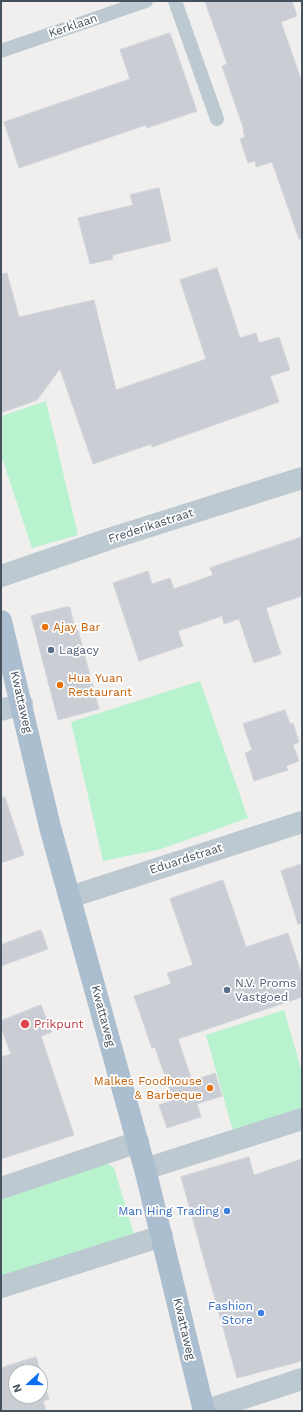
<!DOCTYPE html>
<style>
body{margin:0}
#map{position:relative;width:303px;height:1412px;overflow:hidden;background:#f1eeee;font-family:"Work Sans",sans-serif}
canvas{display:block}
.frame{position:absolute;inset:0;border:2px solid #45525d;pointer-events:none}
.north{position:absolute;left:8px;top:1364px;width:40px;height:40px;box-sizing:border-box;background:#fff;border:1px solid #b5babe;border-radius:50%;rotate:249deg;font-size:11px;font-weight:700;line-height:16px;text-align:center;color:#45525d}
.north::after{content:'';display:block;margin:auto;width:14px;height:18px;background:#0a6fee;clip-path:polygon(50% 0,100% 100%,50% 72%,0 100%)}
</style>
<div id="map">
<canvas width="303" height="1412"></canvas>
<div class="frame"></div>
<div class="north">N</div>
</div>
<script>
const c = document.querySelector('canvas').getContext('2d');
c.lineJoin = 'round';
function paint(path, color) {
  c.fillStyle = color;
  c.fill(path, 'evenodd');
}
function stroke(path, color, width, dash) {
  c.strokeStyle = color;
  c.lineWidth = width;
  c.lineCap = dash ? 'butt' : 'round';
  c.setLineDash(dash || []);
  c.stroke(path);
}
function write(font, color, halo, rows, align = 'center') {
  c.font = font + ' "Work Sans",sans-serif';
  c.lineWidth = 3.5;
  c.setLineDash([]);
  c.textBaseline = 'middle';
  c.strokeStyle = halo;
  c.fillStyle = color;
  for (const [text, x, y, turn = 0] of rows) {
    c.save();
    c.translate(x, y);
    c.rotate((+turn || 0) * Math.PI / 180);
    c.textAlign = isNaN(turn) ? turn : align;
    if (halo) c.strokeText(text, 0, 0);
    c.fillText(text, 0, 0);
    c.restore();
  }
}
paint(new Path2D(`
 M 46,401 L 78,535 L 32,548 L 1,455 L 1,416 Z
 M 200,681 L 248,818 L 161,849 L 103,861 L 71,722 Z
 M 284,1010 L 302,1072 L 302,1108 L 233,1131 L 206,1035 Z
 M 107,1163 L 114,1168 L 134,1234 L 1,1277 L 1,1196 Z`), '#b8f2ce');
const building = new Path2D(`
 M 205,1 L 292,1 L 297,16 L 281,22 L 302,82 L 302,239 L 299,239 L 272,162 L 256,167 L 255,161 L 248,163 L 240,139 L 245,137 L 243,130 L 244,130 L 222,66 L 227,64 Z
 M 170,33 L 197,111 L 147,128 L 146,125 L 19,168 L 4,122 L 130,79 L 120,50 Z
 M 159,188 L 171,241 L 112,255 L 113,259 L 90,264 L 78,218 L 133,205 L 130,195 Z
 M 217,268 L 240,338 L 256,333 L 259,343 L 279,337 L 290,370 L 270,376 L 279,402 L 152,447 L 151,444 L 93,464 L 60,369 L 37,400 L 1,413 L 1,274 L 7,273 L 19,317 L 94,300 L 116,390 L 206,359 L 180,280 Z
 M 302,537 L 302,596 L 266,608 L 281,654 L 254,663 L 239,619 L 224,624 L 222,616 L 178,631 L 183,646 L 139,661 L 113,583 L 148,571 L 152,584 L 170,578 L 174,589 L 213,575 L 210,568 Z
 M 66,607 L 70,607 L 75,630 L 78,630 L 99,709 L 58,720 L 31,616 Z
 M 285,710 L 290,724 L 293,723 L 299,742 L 293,745 L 299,761 L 286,766 L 288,770 L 254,781 L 245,753 L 252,750 L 243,724 Z
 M 5,797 L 24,855 L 1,863 L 1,798 Z
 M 302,864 L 302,923 L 298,924 L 281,871 Z
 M 223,880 L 246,947 L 288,933 L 302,975 L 302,997 L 178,1039 L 192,1081 L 215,1073 L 222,1096 L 197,1104 L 201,1117 L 167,1128 L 159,1105 L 173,1100 L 155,1047 L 152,1048 L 134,996 L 171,984 L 167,973 L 193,965 L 170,899 Z
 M 41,930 L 48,949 L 1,966 L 1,945 Z
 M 41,1005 L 52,1032 L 41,1036 L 74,1135 L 1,1159 L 1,1057 L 11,1054 L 1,1028 L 1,1021 Z
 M 249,1157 L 254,1175 L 302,1159 L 302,1361 L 237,1378 L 181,1177 Z
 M 36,1357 L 49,1399 L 43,1401 L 46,1411 L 1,1411 L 1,1368 ZM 16,1372 L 40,1372 L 40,1396 L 16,1396 Z`);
paint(building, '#cacdd3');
stroke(building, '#d1d4da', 1);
stroke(new Path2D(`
 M 175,1 L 217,119
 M 1,51 L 146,1`), '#bdc9d1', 14);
stroke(new Path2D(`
 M 1,576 L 109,539 L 302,478
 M 1,710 L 22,704
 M 70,897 L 302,822
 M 145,1169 L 302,1119
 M 1,1188 L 138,1142
 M 1,1287 L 162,1236
 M 204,1411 L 302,1379`), '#bdc9d1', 22);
stroke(new Path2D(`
 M 1,621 L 50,827 L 145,1169 L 204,1411`), '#abbecf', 22);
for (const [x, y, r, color] of [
 [45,627,4,"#e8710a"],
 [51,650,4,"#5c6f8a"],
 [60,685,4,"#e8710a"],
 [227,990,4,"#5c6f8a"],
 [25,1024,5,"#e0444e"],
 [210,1088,4,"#e8710a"],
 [227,1211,4,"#3f7fe0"],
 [261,1313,4,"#3f7fe0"]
]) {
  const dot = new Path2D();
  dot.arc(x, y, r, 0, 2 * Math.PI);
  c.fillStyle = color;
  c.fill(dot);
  stroke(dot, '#fff', 1.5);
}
write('12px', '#45525d', '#fff', [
 ["Kerklaan",73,26,-19],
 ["Frederikastraat",151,526,-18],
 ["Kwattaweg",21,702,77],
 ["Eduardstraat",186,859,-18],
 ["Kwattaweg",103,1016,75],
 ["Kwattaweg",184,1329,77]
]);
write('12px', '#c56008', '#fff', [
 ["Ajay Bar",53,627],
 ["Hua Yuan",68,678],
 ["Restaurant",68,692],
 ["Malkes Foodhouse",202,1081,"right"],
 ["& Barbeque",202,1095,"right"]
], 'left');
write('12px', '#4e5e75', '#fff', [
 ["Lagacy",59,650],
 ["N.V. Proms",235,983],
 ["Vastgoed",235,997]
], 'left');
write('12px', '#be3a42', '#fff', [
 ["Prikpunt",34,1024]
], 'left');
write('12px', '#366cbe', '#fff', [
 ["Man Hing Trading",219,1211],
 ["Fashion",253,1306],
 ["Store",253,1320]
], 'right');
</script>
